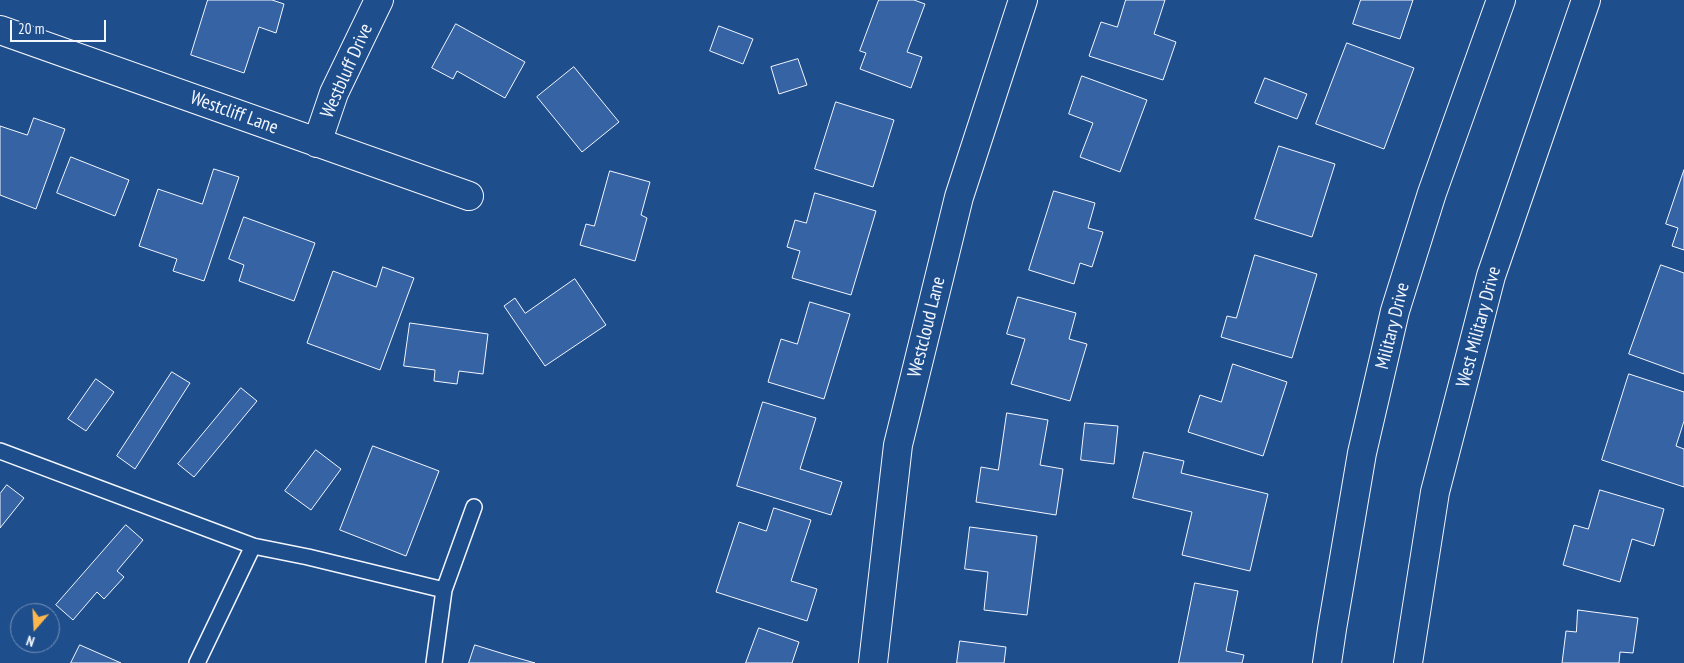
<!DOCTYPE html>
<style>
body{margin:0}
#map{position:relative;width:1684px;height:663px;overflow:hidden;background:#1f4e8c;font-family:"PT Sans Narrow",sans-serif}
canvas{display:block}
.north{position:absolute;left:10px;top:603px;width:50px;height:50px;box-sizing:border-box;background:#1f4e8c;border:1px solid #7391ba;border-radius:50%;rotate:199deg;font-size:14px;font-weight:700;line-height:20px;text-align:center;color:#f2f6ff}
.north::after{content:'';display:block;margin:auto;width:18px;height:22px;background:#ffb74d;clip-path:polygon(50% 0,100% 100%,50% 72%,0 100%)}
.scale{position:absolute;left:10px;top:20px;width:96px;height:22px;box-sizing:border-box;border:2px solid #f2f6ff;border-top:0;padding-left:6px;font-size:15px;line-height:18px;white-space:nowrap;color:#f2f6ff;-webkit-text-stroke:4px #1f4e8c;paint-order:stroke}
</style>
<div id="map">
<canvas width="1684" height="663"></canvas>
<div class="north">N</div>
<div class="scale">20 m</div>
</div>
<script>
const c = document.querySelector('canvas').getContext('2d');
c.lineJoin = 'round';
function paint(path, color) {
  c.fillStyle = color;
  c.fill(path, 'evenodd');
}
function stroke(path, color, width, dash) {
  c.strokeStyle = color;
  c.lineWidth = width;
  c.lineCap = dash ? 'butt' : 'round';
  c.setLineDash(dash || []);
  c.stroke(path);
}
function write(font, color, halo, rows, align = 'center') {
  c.font = font + ' "PT Sans Narrow",sans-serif';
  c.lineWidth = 4;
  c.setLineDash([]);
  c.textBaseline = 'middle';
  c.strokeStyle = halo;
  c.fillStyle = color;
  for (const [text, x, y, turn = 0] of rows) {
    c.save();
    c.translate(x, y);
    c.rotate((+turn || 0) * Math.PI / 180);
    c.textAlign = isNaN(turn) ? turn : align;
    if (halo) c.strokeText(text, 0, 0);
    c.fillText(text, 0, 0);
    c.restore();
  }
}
const building = new Path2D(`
 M 208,0 L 272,0 L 284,4 L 276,33 L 259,27 L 244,73 L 191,55 Z
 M 879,0 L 914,0 L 925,4 L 907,52 L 922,57 L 911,88 L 860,69 L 866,53 L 860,51 Z
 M 1126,0 L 1165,0 L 1154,34 L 1176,42 L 1163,80 L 1089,56 L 1101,22 L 1117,27 Z
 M 1361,0 L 1413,0 L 1400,39 L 1353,24 Z
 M 456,24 L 525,62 L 505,98 L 457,71 L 453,79 L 432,68 Z
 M 719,26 L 753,39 L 743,64 L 710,51 Z
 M 1347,43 L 1414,68 L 1384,149 L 1316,124 Z
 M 798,59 L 807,85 L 779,94 L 771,67 Z
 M 574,67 L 619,122 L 582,152 L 537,97 Z
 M 1082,76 L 1147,100 L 1120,172 L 1080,157 L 1093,123 L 1069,114 Z
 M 1265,78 L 1307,94 L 1297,119 L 1255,103 Z
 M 836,102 L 894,120 L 873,187 L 815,169 Z
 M 34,118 L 65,129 L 36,209 L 0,195 L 0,126 L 27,135 Z
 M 1279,146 L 1335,164 L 1312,237 L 1255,219 Z
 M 71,157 L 129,180 L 115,216 L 57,193 Z
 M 214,169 L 239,177 L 204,281 L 173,271 L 177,259 L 139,246 L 158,189 L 202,204 Z
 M 1684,170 L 1684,250 L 1672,246 L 1678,228 L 1666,224 Z
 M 610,171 L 650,182 L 641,215 L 647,218 L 635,261 L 580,245 L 586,224 L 594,226 Z
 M 1054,191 L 1095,203 L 1088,228 L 1103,232 L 1092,267 L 1080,263 L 1074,284 L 1029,270 Z
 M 815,193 L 876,211 L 851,295 L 792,278 L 800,251 L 787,247 L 795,220 L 806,223 Z
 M 244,217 L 315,243 L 294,301 L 239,281 L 244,265 L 229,259 Z
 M 1255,255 L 1317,274 L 1292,358 L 1221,337 L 1227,316 L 1236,318 Z
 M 1661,265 L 1684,273 L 1684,374 L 1629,354 Z
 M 383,267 L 414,278 L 380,370 L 307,343 L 333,271 L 376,287 Z
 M 575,279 L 606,325 L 545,366 L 504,306 L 515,298 L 525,313 Z
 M 1018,297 L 1076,313 L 1069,339 L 1087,344 L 1070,401 L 1011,384 L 1025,339 L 1007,334 Z
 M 810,302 L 850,314 L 824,399 L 768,382 L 781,339 L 797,344 Z
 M 410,323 L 488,334 L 483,374 L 459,371 L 457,384 L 434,381 L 435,370 L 404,366 Z
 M 1233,364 L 1287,382 L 1263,456 L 1188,432 L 1200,395 L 1221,402 Z
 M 172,372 L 190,383 L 135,469 L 117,456 Z
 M 1629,374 L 1684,392 L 1684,421 L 1676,446 L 1684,449 L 1684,487 L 1602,460 Z
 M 96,379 L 114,392 L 86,431 L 68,419 Z
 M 241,388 L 257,401 L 194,477 L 178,464 Z
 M 763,402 L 816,418 L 800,469 L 842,482 L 831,515 L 737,486 Z
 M 1007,413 L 1048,420 L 1040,465 L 1063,469 L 1056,515 L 976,502 L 981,467 L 998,470 Z
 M 1085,423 L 1118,426 L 1114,464 L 1081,460 Z
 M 373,446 L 439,471 L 406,556 L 340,530 Z
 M 316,450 L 341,469 L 311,510 L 285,491 Z
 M 1144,452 L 1184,461 L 1181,473 L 1268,494 L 1250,571 L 1182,555 L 1192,512 L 1133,498 Z
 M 7,485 L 24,498 L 0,528 L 0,494 Z
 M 1600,490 L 1664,509 L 1654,546 L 1632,539 L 1620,582 L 1563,565 L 1574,525 L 1588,529 Z
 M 774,508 L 811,520 L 791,581 L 817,589 L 807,621 L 716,592 L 739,522 L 766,531 Z
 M 126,525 L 143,540 L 117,571 L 124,577 L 104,599 L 97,592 L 73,620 L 56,605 Z
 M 970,527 L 1037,536 L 1027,615 L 984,610 L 988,572 L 965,569 Z
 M 1195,583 L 1238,591 L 1226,651 L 1244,655 L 1242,663 L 1179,663 Z
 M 1578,610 L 1638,618 L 1633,653 L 1620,652 L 1619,663 L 1562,663 L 1566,631 L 1576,632 Z
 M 759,628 L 799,642 L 792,663 L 746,663 Z
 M 960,641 L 1006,647 L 1004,663 L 957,663 Z
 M 80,645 L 121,663 L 71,663 Z
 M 475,645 L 504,654 L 535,663 L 469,663 Z`);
paint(building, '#3563a3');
stroke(building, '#f2f6ff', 1);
const service = new Path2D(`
 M 0,451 L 253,546 L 308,557 L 444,590
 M 197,663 L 253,546
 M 434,663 L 444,590 L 474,507`);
const minor = new Path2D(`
 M 0,30 L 469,196
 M 317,143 L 334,93 L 379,0
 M 873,663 L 898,445 L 959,197 L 1023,0
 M 1327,663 L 1332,629 L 1362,453 L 1395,311 L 1432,193 L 1501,0`);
const secondary = new Path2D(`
 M 1408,663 L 1435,492 L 1491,276 L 1586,0`);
stroke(service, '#f2f6ff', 18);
stroke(minor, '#f2f6ff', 30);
stroke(secondary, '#f2f6ff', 30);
stroke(service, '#1f4e8c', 15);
stroke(minor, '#1f4e8c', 28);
stroke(secondary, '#1f4e8c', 28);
write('19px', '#f2f6ff', '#1f4e8c', [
 ["Westbluff Drive",347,71,-66],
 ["Westcliff Lane",234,113,20],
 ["Military Drive",1393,326,-76],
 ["Westcloud Lane",927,327,-76],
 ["West Military Drive",1479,327,-75]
]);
</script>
